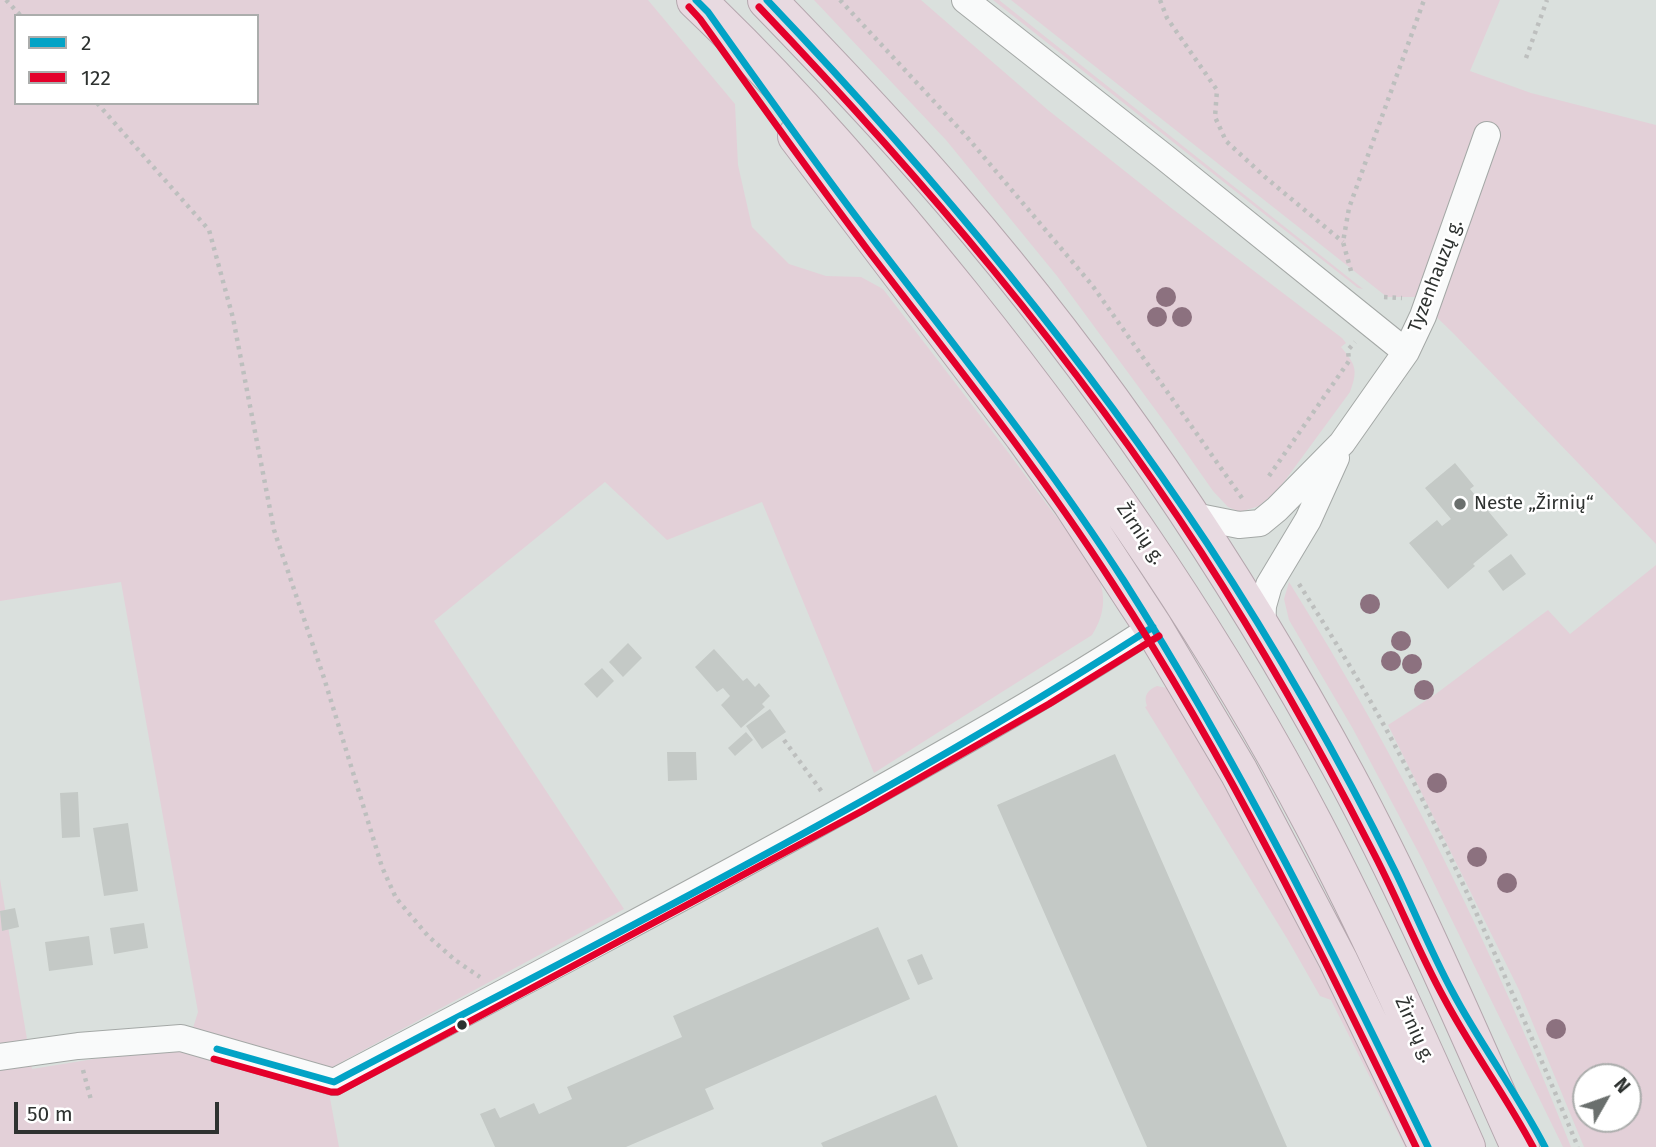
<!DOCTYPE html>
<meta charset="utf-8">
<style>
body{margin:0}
#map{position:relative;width:1656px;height:1147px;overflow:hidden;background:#dae0dd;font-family:"Fira Sans",sans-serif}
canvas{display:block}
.legend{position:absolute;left:14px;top:14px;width:245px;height:91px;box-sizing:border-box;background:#fff;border:2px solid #abadac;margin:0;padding:9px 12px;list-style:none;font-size:21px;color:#2e3230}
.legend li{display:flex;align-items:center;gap:14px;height:35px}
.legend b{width:35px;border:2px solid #abadac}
.north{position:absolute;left:1572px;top:1063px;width:70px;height:70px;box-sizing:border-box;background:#fff;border:2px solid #abadac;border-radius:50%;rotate:50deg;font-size:19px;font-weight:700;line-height:28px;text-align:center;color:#2e3230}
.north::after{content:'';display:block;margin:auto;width:24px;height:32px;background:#6a6f6d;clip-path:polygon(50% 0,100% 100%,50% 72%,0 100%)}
.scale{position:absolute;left:14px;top:1102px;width:205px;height:32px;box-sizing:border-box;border:4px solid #2e3230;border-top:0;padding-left:9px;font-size:21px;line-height:24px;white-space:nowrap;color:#2e3230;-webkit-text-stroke:5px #fff;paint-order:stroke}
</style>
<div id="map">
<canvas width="1656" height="1147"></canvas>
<ul class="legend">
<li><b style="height:9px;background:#02a3c6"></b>2</li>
<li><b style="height:9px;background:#e4002b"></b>122</li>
</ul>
<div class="north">N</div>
<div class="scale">50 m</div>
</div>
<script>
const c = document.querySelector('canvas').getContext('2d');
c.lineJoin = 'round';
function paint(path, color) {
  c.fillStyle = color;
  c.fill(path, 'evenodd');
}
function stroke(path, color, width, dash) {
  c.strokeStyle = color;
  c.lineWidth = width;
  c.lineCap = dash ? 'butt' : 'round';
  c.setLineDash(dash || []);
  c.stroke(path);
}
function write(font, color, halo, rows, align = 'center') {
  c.font = font + ' "Fira Sans",sans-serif';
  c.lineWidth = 5;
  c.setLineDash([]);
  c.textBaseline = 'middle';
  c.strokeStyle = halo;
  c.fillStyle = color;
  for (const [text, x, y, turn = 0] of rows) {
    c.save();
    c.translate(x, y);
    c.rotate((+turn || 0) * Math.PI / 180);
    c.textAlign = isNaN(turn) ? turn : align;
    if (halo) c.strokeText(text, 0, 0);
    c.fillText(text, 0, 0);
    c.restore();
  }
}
paint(new Path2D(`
 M 0,0 L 648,0 L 735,104 L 738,165 L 752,227 L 789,264 L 826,276 L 861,277 L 883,289 C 939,362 996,435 1051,510 C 1063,525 1098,568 1101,585 C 1106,603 1102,619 1092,635 L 874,773 L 762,502 L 667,540 L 605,482 L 434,621 L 624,909 L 325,1071 L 339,1147 L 0,1147 L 0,879 L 32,1069 L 161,1048 L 185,1053 L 198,1012 L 121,582 L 0,601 ZM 16,16 L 257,16 L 257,103 L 16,103 Z
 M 814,0 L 921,0 L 1048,110 L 1170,207 L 1342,338 L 1346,343 L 1341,347 C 1356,365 1358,370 1350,392 L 1278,490 L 1259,506 L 1240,512 L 1228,507 L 1213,491 L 1171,431 L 1057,276 L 946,140 Z
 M 993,0 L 999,0 L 1363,289 L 1358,288 Z
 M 1011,0 L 1500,0 L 1470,71 L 1531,93 L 1656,125 L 1656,544 L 1454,334 L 1416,297 L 1387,297 Z
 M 1656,565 L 1656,1147 L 1584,1147 L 1519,990 L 1388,725 L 1433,696 L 1548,610 L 1570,634 ZM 1586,1077 L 1628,1077 L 1628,1119 L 1586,1119 Z
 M 1289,582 C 1401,761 1494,950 1571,1147 L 1563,1147 L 1423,861 L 1353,729 L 1289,620 L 1284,599 Z
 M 1157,686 L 1167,688 L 1171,693 L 1248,828 L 1411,1147 L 1405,1147 L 1331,1000 L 1320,996 L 1288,940 L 1145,707 L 1147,706 C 1143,695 1148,690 1157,686 Z`), '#e3d0d8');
paint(new Path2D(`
 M 1455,463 L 1474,486 L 1470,489 L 1508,535 L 1473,564 L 1475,566 L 1448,589 L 1409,543 L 1437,520 L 1442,526 L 1451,519 L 1425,488 Z
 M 1511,554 L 1526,574 L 1503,591 L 1488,571 Z
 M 628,643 L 642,658 L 623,677 L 609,662 Z
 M 714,649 L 743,681 L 747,678 L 755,687 L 759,683 L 770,696 L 762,704 L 765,707 L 741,728 L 721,705 L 730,696 L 723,688 L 717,692 L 695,667 Z
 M 602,668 L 614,681 L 597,698 L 584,684 Z
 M 770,709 L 786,732 L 762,749 L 746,726 Z
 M 746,732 L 753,740 L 735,756 L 728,748 Z
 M 667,752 L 696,752 L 697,780 L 668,781 Z
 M 1115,754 L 1287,1147 L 1147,1147 L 997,805 Z
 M 78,792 L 80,837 L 62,838 L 60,793 Z
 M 128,823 L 138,891 L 104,896 L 93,828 Z
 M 15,908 L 19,927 L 2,931 L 0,911 Z
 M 144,923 L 148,948 L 114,954 L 110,928 Z
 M 878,927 L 910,999 L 705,1089 L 714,1109 L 626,1147 L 495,1147 L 480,1114 L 495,1108 L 500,1118 L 534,1103 L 539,1114 L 572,1099 L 567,1087 L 682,1037 L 673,1016 Z
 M 89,936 L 93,965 L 49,971 L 45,942 Z
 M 922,954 L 933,979 L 918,985 L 907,960 Z
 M 936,1095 L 958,1147 L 823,1147 L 821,1143 Z`), '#c4c9c6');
const street = new Path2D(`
 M 965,0 L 1163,156 L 1406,352
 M 1189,515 L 1239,525 L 1260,523 L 1277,509 L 1342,443 L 1406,352 L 1423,316 L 1487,135
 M 1262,630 L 1263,606 L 1269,585 L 1308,520 L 1336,458
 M 0,1057 L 78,1046 L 181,1038 L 334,1082 C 509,990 684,898 857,802 C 957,746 1057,690 1153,627`);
const highway = new Path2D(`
 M 696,0 C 792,91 879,193 962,296 C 1095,462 1215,636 1314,825 C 1369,930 1418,1039 1466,1147
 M 767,0 C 830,65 892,130 951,199 C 1103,375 1235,571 1346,776 C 1411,897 1464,1022 1520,1147
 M 797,136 L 1024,436 L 1072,503 L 1153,627 L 1239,772 L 1338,960 L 1428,1147`);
stroke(street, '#a4a8a6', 28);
stroke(highway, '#b5a7ae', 40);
stroke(new Path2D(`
 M 6,0 L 21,16
 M 840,0 L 967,137 L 1092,285 L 1242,498
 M 1160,0 L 1167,18 L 1217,90 L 1215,117 L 1226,141 L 1265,177 L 1343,242
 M 1526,58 L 1547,0
 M 97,103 L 209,230 L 233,318 L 274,530 L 324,678 L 382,867 L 396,898 L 428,936 L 455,960 L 480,977
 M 1351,271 L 1343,242 L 1349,208 L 1424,0
 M 1384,297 L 1402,298
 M 1269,476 L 1349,361 L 1348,350 L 1355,342
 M 1299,584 C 1335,641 1371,699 1402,759 C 1467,886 1523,1016 1578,1147
 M 784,740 L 822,792
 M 83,1070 L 91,1100`), '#bdbfbe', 4.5, [3.5, 5]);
stroke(street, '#f9fafa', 26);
stroke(highway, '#e8dae1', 38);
stroke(new Path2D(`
 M 696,0 L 708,12 C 764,91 820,170 879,247 C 963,357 1049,464 1124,581 C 1239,762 1334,954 1428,1147
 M 767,0 C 929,170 1077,347 1207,543 C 1276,648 1339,758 1395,871 C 1414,910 1431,952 1452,991 C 1480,1044 1517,1093 1545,1147
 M 217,1049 L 334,1082 C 609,937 891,796 1153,627`), '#02a3c6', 7);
stroke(new Path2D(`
 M 689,7 L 700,19 C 756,97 812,176 870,253 C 954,362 1039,469 1113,584 C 1230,763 1323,955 1416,1147
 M 759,7 C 921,177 1073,355 1201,552 C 1263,648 1319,747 1371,848 C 1397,897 1417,949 1444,998 C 1471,1049 1506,1096 1533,1147
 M 214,1059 L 331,1092 L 338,1092 L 862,811 L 1049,704 L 1159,636`), '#e4002b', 7);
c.fillStyle = '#8c717f';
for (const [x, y] of [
 [1166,297],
 [1157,317],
 [1182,317],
 [1370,604],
 [1401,641],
 [1391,661],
 [1412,664],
 [1424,690],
 [1437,783],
 [1477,857],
 [1507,883],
 [1556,1029]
]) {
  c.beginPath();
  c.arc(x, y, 10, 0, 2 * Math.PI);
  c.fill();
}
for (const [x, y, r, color] of [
 [1460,504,7,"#6a6f6d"],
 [462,1025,6,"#2e3230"]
]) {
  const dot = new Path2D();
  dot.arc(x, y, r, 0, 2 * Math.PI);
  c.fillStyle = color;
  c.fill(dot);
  stroke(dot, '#fff', 2.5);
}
write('19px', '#2e3230', '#fff', [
 ["Tyzenhauzų g.",1436,276,-69],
 ["Žirnių g.",1140,534,56],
 ["Žirnių g.",1414,1030,66]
]);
write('19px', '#2e3230', '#fff', [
 ["Neste „Žirnių“",1474,504]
], 'left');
</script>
